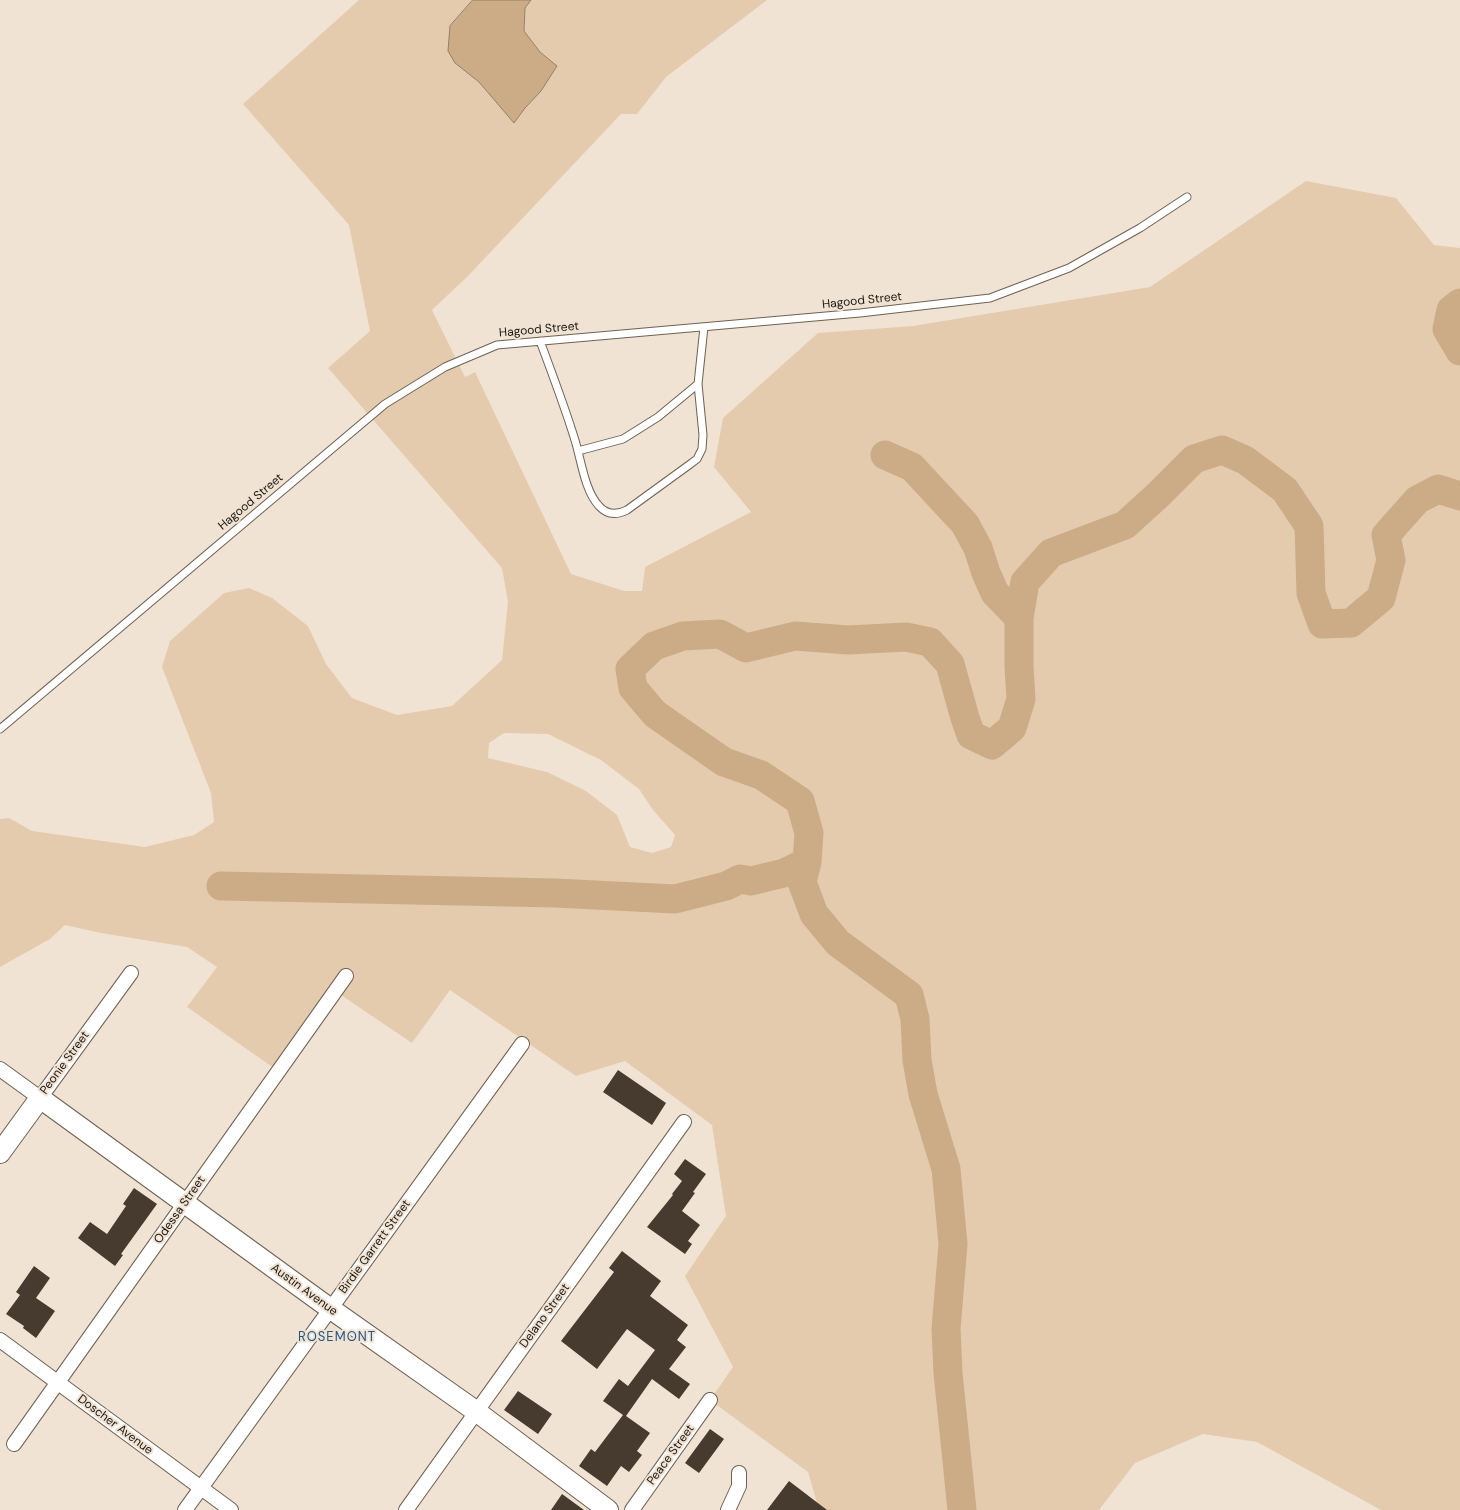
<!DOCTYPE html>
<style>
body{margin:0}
canvas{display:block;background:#f1e3d3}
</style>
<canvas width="1460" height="1510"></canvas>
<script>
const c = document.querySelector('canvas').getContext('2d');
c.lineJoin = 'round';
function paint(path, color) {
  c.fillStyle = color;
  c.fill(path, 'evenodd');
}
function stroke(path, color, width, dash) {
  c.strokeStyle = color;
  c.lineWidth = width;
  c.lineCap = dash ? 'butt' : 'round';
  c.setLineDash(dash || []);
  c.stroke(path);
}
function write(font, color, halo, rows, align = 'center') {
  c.font = font + ' "DM Sans",sans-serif';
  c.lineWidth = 4;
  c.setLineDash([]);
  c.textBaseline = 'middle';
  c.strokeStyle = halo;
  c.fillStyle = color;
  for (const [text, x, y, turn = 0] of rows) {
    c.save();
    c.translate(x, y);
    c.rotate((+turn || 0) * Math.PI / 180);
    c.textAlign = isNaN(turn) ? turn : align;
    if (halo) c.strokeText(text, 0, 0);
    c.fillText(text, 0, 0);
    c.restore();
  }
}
paint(new Path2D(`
 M 359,0 L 473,0 L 450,26 L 455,63 L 479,82 L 514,122 L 557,66 L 540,52 L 524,31 L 525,8 L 531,0 L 767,0 L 666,77 L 637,114 L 621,114 L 468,276 L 432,310 L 465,377 L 475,372 L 571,574 L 624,591 L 642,591 L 645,567 L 751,512 L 714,467 L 723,418 L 818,333 L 913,326 L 1150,287 L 1306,181 L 1396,198 L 1434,245 L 1460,248 L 1460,1510 L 1381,1510 L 1257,1442 L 1203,1434 L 1135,1463 L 1099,1510 L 819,1510 L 808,1472 L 710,1400 L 733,1367 L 685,1276 L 726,1216 L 712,1125 L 625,1061 L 576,1076 L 450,990 L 412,1043 L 335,991 L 278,1071 L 187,1007 L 217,967 L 187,947 L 101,933 L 65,925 L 50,939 L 0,967 L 0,819 L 9,818 L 32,831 L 145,847 L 194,835 L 214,822 L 211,793 L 162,667 L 170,641 L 224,593 L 249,588 L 272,598 L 308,626 L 326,664 L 352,698 L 397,715 L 452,706 L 502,660 L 508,602 L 502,568 L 328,368 L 370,331 L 349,225 L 243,104 ZM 504,733 L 548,734 L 601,760 L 639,789 L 653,810 L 675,835 L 671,847 L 652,853 L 630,847 L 617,815 L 586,791 L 547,772 L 488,758 L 489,743 Z`), '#e4cbae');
const water = new Path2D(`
 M 473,0 L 531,0 L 525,8 L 524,31 L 540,52 L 557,66 L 541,91 L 525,108 L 514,123 L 479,82 L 455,63 L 448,51 L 450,26 Z`);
paint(water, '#cbac87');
stroke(water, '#967f63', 1);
stroke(new Path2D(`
 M 945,1233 L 970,1510`), '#967f63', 5);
stroke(new Path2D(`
 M 1460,303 L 1451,310 L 1447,329 L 1460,351
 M 885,455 L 912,467 L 965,524 L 978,548 L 986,573 L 995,593 L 1019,618
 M 221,886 L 555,893 L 675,899 L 726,886 L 740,879 L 751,881 L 784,873 L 807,862
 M 962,1510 L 948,1373 L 946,1329 L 953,1244 L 946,1169 L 923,1094 L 917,1060 L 915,1019 L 909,995 L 838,943 L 814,914 L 802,882 L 807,862 L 809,833 L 800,801 L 761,775 L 724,762 L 655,714 L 633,688 L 630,669 L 654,646 L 683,636 L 720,634 L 746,648 L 795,636 L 848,640 L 906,637 L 930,642 L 950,664 L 965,718 L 971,735 L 992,745 L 1012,728 L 1021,699 L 1019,667 L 1019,618 L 1025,582 L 1051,553 L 1125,525 L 1157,496 L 1194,459 L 1222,450 L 1245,460 L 1285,490 L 1309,526 L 1311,593 L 1322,624 L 1351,623 L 1381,598 L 1391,560 L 1386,535 L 1417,500 L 1438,489 L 1460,496`), '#cbac87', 29);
paint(new Path2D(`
 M 618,1070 L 666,1103 L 652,1125 L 603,1092 Z
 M 685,1159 L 706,1174 L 693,1192 L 695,1193 L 682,1211 L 700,1225 L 688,1241 L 692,1244 L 685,1254 L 647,1227 L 673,1195 L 672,1194 L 682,1181 L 674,1174 Z
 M 134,1188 L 157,1204 L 121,1254 L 123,1255 L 115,1266 L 78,1238 L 90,1222 L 107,1234 L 126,1206 L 123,1204 Z
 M 622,1251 L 661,1281 L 650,1296 L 688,1325 L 677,1340 L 686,1347 L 669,1369 L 690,1384 L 679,1399 L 652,1379 L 626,1416 L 650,1433 L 637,1451 L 642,1455 L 629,1472 L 621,1466 L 607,1486 L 579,1466 L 591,1449 L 595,1452 L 623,1415 L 603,1401 L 619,1379 L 628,1386 L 655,1350 L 627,1329 L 597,1369 L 561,1341 L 614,1272 L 609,1268 Z
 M 34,1266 L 50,1278 L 36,1298 L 55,1311 L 36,1338 L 23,1328 L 24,1326 L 6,1314 L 20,1295 L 16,1292 Z
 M 518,1391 L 552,1414 L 538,1434 L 504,1410 Z
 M 710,1429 L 724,1439 L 699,1473 L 685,1463 Z
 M 789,1481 L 827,1510 L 767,1510 Z
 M 562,1494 L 584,1510 L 551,1510 Z`), '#463b2e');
const lane = new Path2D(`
 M 540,341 C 552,373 564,405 574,437 C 581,458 584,490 599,506 C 607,515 617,515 627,510 L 689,465 L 697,459 L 702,449 L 703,435 L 698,384 L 704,327
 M 578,451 L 623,439 L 658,417 L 698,384
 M 0,729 L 385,404 L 445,367 L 497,345 L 860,313 L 990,298 L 1069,268 L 1140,228 L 1187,197`);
const street = new Path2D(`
 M 0,1069 L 40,1098 L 131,973
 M 0,1340 L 231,1510
 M 14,1444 L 346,976
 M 185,1510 L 522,1044
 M 406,1510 L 684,1122
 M 632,1510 L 710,1400
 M 728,1510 L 739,1486 L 739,1473`);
const secondary = new Path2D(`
 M 0,1153 L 40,1098 L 321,1302 L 477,1412 L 608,1510`);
stroke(lane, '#6e6254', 9);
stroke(street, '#6e6254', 16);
stroke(secondary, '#6e6254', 22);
stroke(lane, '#fff', 7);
stroke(street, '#fff', 14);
stroke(secondary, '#fff', 20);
write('12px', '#19150f', '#f1e3d3', [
 ["Hagood Street",862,301,-6],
 ["Hagood Street",539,330,-5],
 ["Hagood Street",251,502,-40],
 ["Peonie Street",65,1063,-54],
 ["Odessa Street",180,1210,-55],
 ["Birdie Garrett Street",375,1247,-54],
 ["Austin Avenue",304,1290,36],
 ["Delano Street",545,1316,-54],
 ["Doscher Avenue",115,1425,37],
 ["Peace Street",671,1455,-54]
]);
c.letterSpacing = '1px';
write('13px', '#255689', '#f1e3d3', [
 ["ROSEMONT",337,1338]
]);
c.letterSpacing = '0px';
</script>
